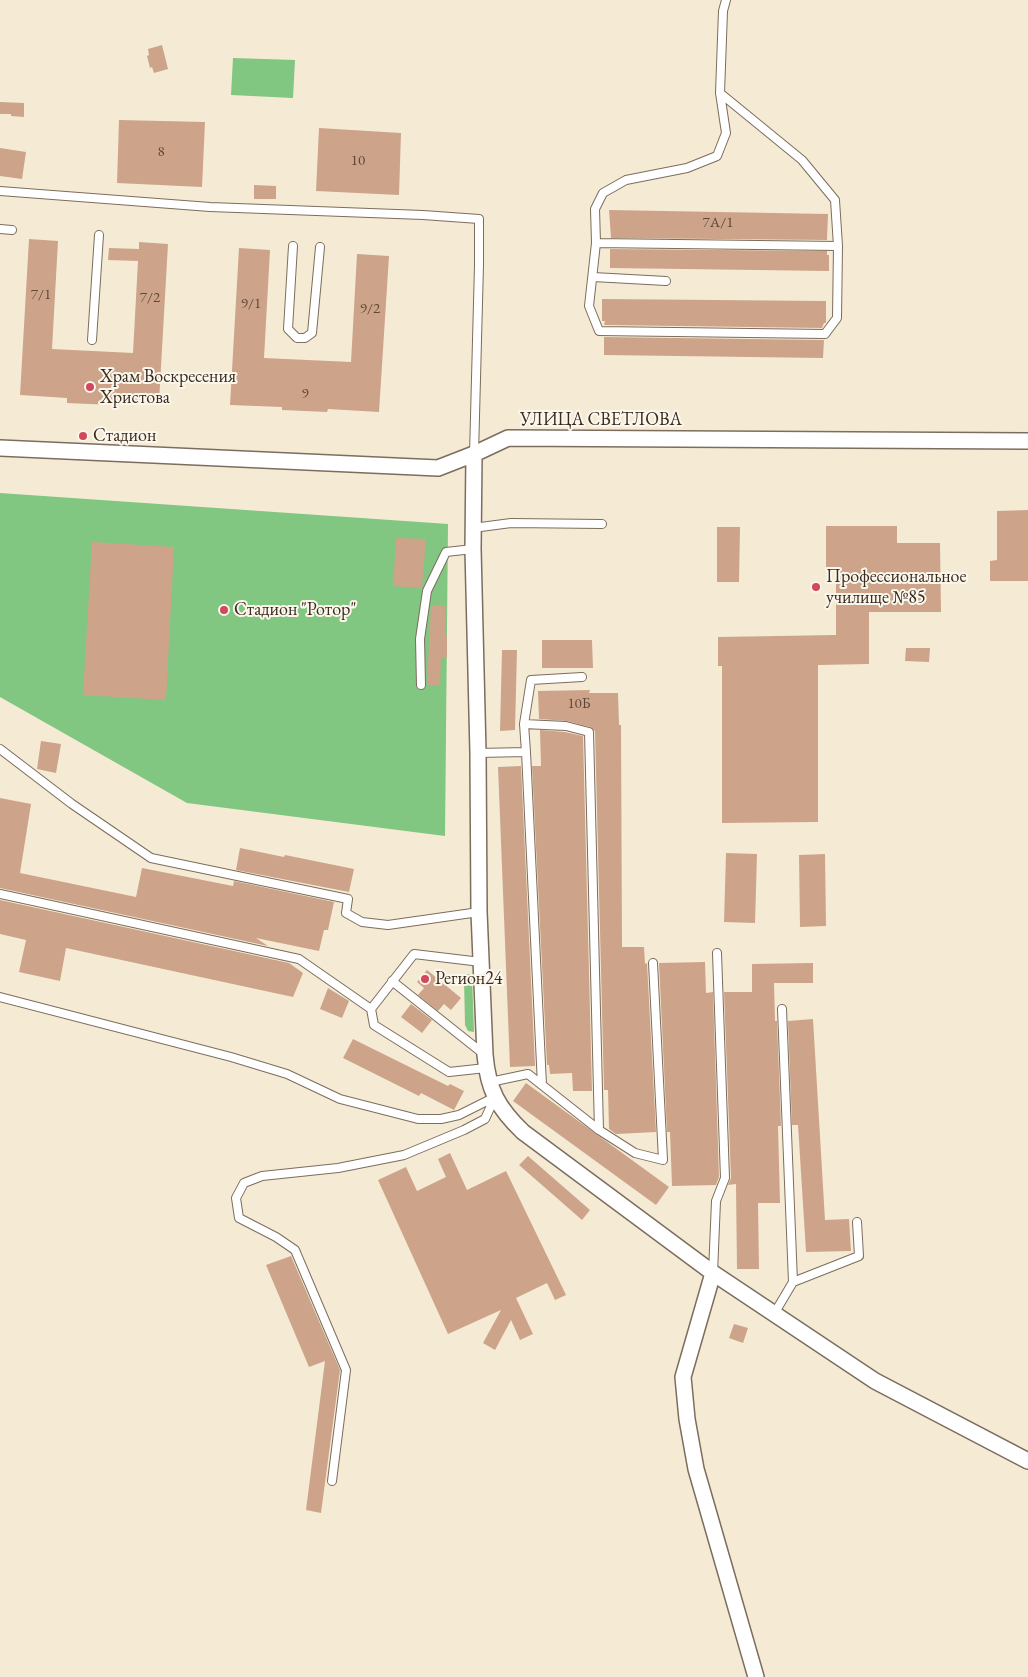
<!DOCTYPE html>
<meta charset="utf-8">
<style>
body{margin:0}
canvas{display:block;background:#f5ead4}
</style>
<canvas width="1028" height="1677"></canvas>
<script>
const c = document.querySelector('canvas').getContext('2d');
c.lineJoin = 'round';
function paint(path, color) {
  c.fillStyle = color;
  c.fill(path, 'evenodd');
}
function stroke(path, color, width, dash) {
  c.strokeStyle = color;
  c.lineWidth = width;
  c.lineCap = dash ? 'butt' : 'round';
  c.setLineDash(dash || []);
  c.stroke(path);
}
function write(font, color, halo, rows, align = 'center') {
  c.font = font + ' "EB Garamond",serif';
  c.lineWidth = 4;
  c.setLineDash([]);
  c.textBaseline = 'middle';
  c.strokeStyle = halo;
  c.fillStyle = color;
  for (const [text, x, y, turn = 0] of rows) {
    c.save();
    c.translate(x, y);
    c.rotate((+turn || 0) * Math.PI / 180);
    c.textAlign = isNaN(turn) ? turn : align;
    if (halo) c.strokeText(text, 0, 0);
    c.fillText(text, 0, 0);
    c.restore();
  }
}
paint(new Path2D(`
 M 233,58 L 295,60 L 293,98 L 231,95 Z
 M 0,493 L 448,524 L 445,836 L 187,803 L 0,697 Z
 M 466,974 L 470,974 L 472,977 L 474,1032 L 468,1031 L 465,1025 L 464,979 Z`), '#81c681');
paint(new Path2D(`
 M 162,45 L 168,69 L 154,73 L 152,67 L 150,68 L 147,56 L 149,55 L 148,49 Z
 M 0,102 L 24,103 L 24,117 L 11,116 L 11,114 L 0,114 Z
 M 119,120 L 205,122 L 202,187 L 117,183 Z
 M 319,128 L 401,133 L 399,195 L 316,191 Z
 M 0,148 L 26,152 L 22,179 L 0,176 Z
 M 254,185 L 276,186 L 276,199 L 254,199 Z
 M 609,210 L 828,214 L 827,240 L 611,238 Z
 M 29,239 L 58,241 L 52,349 L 133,353 L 138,261 L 108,260 L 109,248 L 139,249 L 139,242 L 168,244 L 159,402 L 113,400 L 113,405 L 67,403 L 67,398 L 20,395 Z
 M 239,248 L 270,250 L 264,358 L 351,362 L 357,254 L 389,256 L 379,412 L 328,409 L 327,412 L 282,410 L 282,407 L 230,405 Z
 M 610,249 L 827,251 L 827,255 L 829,255 L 829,271 L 610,268 Z
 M 602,299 L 826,301 L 826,323 L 824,323 L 822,328 L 604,325 L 605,321 L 602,321 Z
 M 604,337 L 824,340 L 823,358 L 604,355 Z
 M 1028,510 L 1028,581 L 990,581 L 990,561 L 997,560 L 997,511 Z
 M 826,526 L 897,526 L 897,543 L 940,543 L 941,612 L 869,612 L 869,664 L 818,665 L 818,822 L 722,823 L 722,666 L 718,666 L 718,637 L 836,635 L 836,568 L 826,568 Z
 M 717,527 L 740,527 L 739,582 L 717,582 Z
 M 396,538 L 426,539 L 422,588 L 393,586 Z
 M 92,542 L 174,547 L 166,700 L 83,695 Z
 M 431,605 L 445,605 L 445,635 L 447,635 L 447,658 L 441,658 L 440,685 L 427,685 Z
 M 542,640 L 592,640 L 593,668 L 542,668 Z
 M 906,648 L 930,648 L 929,662 L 905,661 Z
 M 502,650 L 517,650 L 515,730 L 500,731 Z
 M 590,690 L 589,693 L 618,693 L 619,725 L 621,725 L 622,947 L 644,947 L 645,964 L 647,963 L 656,1132 L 616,1134 L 609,1129 L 608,1090 L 604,1090 L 595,731 L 590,727 L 567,721 L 539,719 L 538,691 Z
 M 540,730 L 565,732 L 583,736 L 592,1091 L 573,1091 L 572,1073 L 550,1074 L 549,1065 L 547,1065 L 532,766 L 541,766 Z
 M 41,741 L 61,744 L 56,773 L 37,769 Z
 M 521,766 L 535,1066 L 510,1067 L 498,767 Z
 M 0,798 L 31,804 L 20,873 L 136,897 L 142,868 L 233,886 L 234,881 L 334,902 L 328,930 L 324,930 L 319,951 L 256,938 L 268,946 L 0,888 Z
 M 240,848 L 284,857 L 285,855 L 354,869 L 349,892 L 236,870 Z
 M 726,853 L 757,854 L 755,923 L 724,922 Z
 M 825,854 L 826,926 L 800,927 L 799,855 Z
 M 0,900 L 289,963 L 303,973 L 293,997 L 66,948 L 60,981 L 19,972 L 26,940 L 0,934 Z
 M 705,962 L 706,993 L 713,992 L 719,1177 L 716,1185 L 672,1186 L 670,1132 L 667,1132 L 659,963 Z
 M 813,963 L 813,983 L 774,983 L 775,1021 L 777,1021 L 781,1126 L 778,1126 L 780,1203 L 758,1203 L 759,1269 L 737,1269 L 736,1184 L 728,1185 L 731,1178 L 724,992 L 752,992 L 752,964 Z
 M 427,970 L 461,998 L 451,1010 L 444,1004 L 438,1011 L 418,995 L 424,988 L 417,982 Z
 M 328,988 L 349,1001 L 342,1018 L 320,1009 Z
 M 411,1004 L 432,1020 L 422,1033 L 401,1017 Z
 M 813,1019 L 825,1220 L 849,1219 L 851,1251 L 806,1252 L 798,1125 L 792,1125 L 788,1021 Z
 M 353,1039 L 448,1086 L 450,1084 L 464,1091 L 454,1110 L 421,1093 L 419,1096 L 343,1058 Z
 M 526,1083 L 669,1187 L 656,1205 L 513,1101 Z
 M 450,1153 L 467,1190 L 506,1171 L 566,1295 L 555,1300 L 547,1283 L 516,1298 L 533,1334 L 520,1340 L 511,1320 L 495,1350 L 483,1343 L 501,1310 L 448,1334 L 378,1180 L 406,1167 L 417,1191 L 446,1177 L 438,1159 Z
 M 528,1156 L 590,1210 L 582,1220 L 519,1165 Z
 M 291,1256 L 340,1370 L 321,1513 L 306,1510 L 325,1361 L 309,1367 L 266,1265 Z
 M 734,1324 L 748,1328 L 743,1343 L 729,1338 Z`), '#cda48a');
const service = new Path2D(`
 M 720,93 L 726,133 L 717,156 L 687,168 L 626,180 L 603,193 L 595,209 L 596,243 L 589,306 L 599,331 L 825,334 L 837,318 L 838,246 L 835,200 L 802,160 L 720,93 L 723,11 L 726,0
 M 0,191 L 210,207 L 423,215 L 479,219 L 479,265 L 474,454
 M 0,229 L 12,230
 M 596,243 L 838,246
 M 293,246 L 288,329 L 297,338 L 305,338 L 312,333 L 320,247
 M 593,277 L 666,281
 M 92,340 L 99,235
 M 473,528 L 511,523 L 602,524
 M 421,685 L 420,639 L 427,591 L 446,552 L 473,549
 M 0,749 L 72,804 L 151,858 L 348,899 L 346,913 L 362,922 L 388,925 L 479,912
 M 526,752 L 542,1085
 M 478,753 L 526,752 L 524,724 L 531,680 L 582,677
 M 0,894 L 299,959 L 371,1009 L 374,1025 L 449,1072 L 486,1068
 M 392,981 L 485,1055
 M 0,997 L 231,1057 L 287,1074 L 340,1099 L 418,1119 L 441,1119 L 459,1115 L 495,1097
 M 371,1009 L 414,954 L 481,962
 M 490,1082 L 528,1074 L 599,1130 L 589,732 L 566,726 L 524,724
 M 599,1130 L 635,1153 L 663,1160 L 653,963
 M 713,1273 L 716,1201 L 725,1178 L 717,953
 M 793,1282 L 859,1256 L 857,1222
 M 774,1314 L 793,1282 L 782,1009
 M 332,1481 L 346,1370 L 295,1250 L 276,1237 L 239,1218 L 236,1198 L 244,1183 L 262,1176 L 338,1168 L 404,1155 L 464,1130 L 485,1119 L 495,1097`);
const minor = new Path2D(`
 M 0,448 L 438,468 L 474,454 L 508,438 L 1028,441
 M 474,454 L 473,549 L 478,753 L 479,912 L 485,1055 C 488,1090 498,1108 523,1132 L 713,1273 L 875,1381 L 1028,1461
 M 713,1273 L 683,1377 L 687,1419 L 696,1469 L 756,1677`);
stroke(service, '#7c6d5e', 10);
stroke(minor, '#7c6d5e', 18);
stroke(service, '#fff', 8);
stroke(minor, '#fff', 15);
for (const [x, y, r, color] of [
 [90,387,5,"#d1495b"],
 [83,436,5,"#d1495b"],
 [816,587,5,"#d1495b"],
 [224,610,5,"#d1495b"],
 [425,979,5,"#d1495b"]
]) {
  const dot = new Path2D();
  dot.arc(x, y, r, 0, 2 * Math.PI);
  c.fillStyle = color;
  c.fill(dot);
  stroke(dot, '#fbf7ec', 2);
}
write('15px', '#604839', null, [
 ["8",161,152],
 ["10",358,161],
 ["7А/1",718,223],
 ["7/1",41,295],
 ["7/2",150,298],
 ["9/1",251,304],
 ["9/2",370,309],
 ["9",305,394],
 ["10Б",579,704]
]);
write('18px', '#3b2a1e', '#fbf7ec', [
 ["Храм Воскресения",100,377],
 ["Христова",100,398],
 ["Стадион",93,436],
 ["Профессиональное",826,577],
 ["училище №85",826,598],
 ["Стадион \"Ротор\"",234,610],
 ["Регион24",435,979]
], 'left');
write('18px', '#3b2a1e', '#fbf7ec', [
 ["УЛИЦА СВЕТЛОВА",601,420]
]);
</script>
